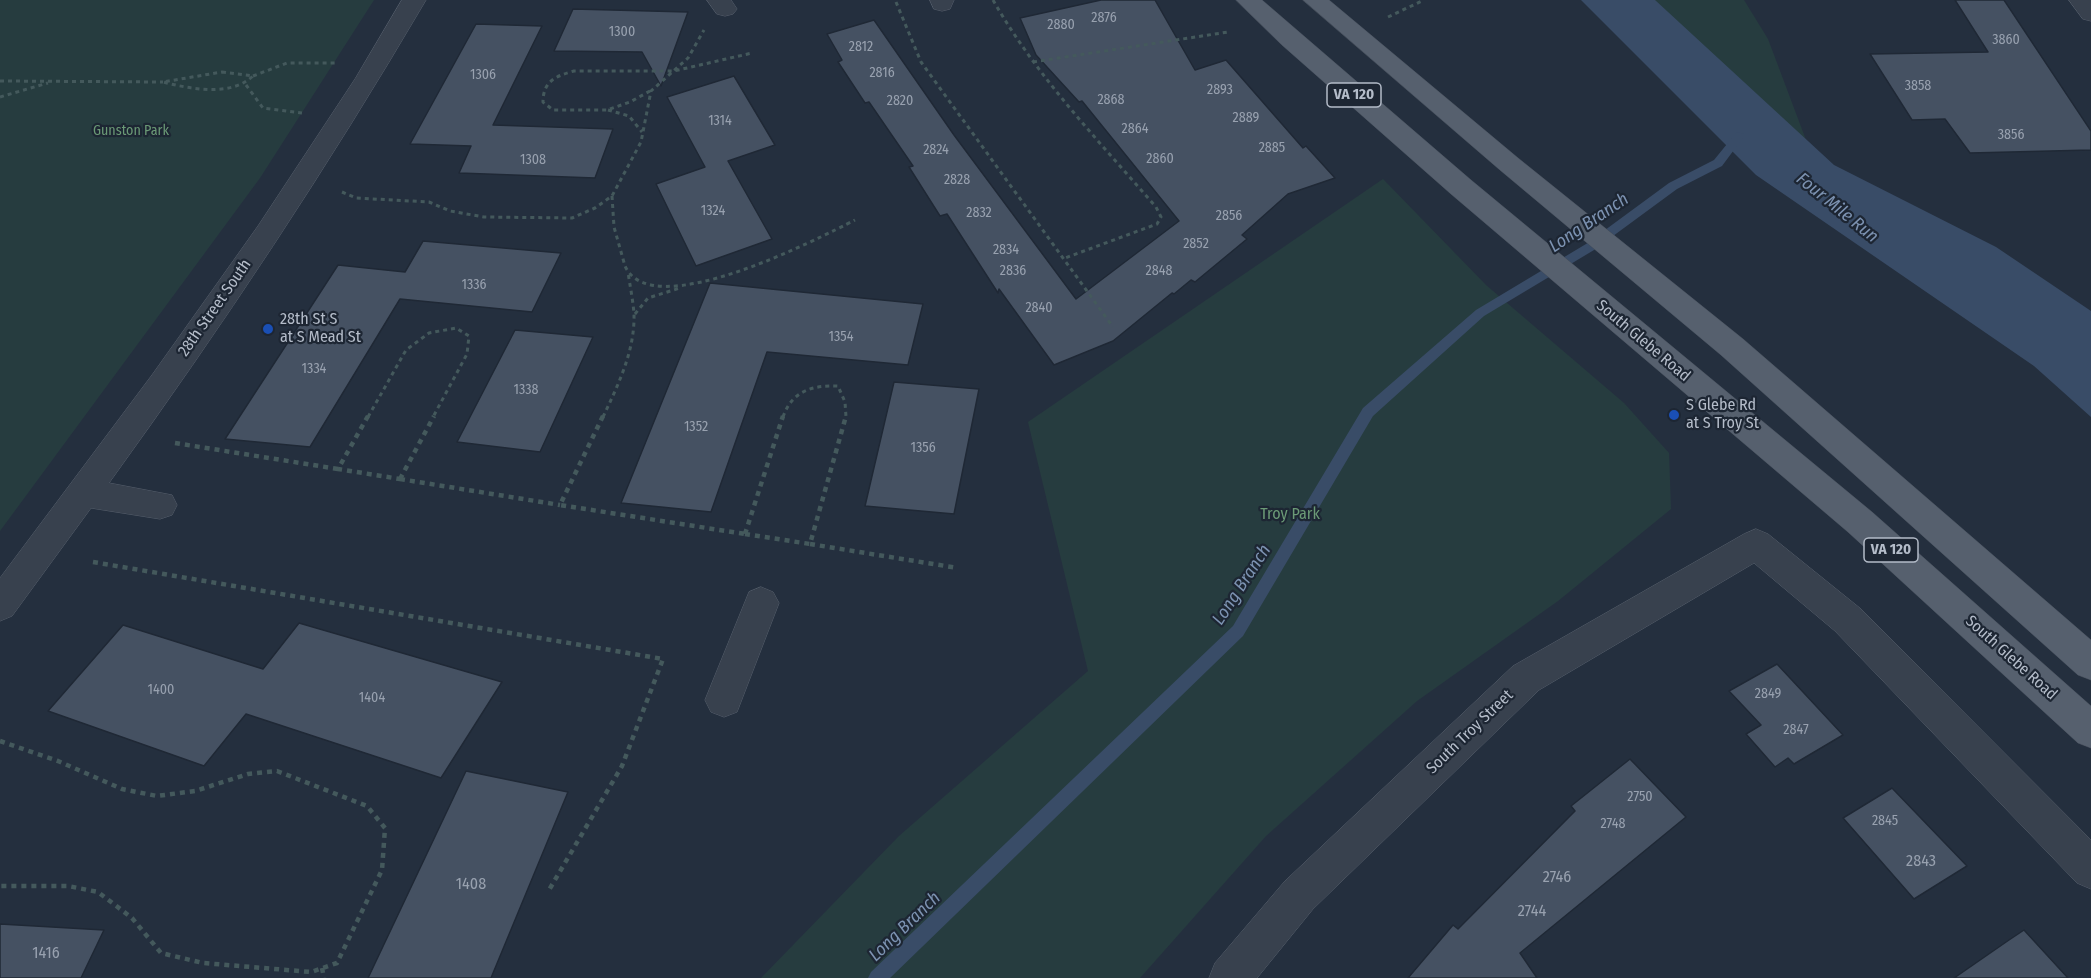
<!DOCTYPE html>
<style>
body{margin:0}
canvas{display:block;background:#242f3e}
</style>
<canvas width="2091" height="978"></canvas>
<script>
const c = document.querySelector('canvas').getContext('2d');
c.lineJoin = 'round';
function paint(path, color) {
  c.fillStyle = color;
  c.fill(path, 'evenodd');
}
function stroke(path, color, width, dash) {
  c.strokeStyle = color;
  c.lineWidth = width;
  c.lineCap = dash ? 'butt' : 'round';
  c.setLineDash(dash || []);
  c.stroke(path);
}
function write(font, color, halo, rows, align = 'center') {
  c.font = font + ' "Fira Sans Condensed",sans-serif';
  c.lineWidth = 4.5;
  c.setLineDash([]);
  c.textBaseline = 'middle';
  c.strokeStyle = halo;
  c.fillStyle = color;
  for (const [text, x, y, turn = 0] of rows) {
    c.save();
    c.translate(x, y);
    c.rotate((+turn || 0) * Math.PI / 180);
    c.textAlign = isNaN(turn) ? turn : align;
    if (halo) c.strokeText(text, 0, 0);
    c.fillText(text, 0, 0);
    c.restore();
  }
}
paint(new Path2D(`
 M 0,0 L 374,0 L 260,178 L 0,531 Z
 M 1653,0 L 1744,0 L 1768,39 L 1806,140 Z
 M 1383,179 L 1486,285 L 1624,403 L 1669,453 L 1671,509 L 1558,601 L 1417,701 L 1266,836 L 1140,978 L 761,978 L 899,836 L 1088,671 L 1028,422 Z`), '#263c3f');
paint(new Path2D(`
 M 1581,0 L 1655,0 L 1834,165 L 1996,247 L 2091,311 L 2091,417 L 2034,366 L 1756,175 Z`), '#394c67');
paint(new Path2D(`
 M 1740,132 L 1745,135 L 1722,166 L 1677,189 L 1594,250 L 1484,316 L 1373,416 L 1243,636 L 890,978 L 868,978 L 871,972 L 1233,626 L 1363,408 L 1476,310 L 1586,244 L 1669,183 L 1714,160 L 1736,133 Z`), '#394c67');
const building = new Path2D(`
 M 1101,0 L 1155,0 L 1195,70 L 1226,60 L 1303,148 L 1306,146 L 1335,178 L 1288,194 L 1242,235 L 1247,239 L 1195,282 L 1191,280 L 1174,294 L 1172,293 L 1113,341 L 1054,365 L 999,289 L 998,293 L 947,214 L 940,216 L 909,167 L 913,166 L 869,102 L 865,103 L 838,62 L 842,60 L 827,34 L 874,20 L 954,135 L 1076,299 L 1179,221 L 1082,101 L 1079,102 L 1036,55 L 1020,18 Z
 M 1955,0 L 2004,0 L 2091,131 L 2091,150 L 1970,153 L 1945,119 L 1912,120 L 1870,54 L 1988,52 Z
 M 573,9 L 688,12 L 661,86 L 642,52 L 554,51 Z
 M 476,24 L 542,26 L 493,125 L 613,129 L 595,178 L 459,173 L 471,146 L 410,144 Z
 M 734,76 L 775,145 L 728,161 L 772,239 L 696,266 L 656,184 L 705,167 L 667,97 Z
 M 423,241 L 561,253 L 532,312 L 400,299 L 310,447 L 225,439 L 338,265 L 405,272 Z
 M 710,283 L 923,304 L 908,365 L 767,352 L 711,512 L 621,503 Z
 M 515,330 L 593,337 L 540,452 L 457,442 Z
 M 894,382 L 979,389 L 954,514 L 865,506 Z
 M 299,623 L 502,682 L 441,778 L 246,714 L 204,766 L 48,711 L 123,625 L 263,669 Z
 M 1777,664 L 1843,735 L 1794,764 L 1788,758 L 1775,767 L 1746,734 L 1761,725 L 1729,691 Z
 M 1630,759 L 1686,817 L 1520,953 L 1537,978 L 1408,978 L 1453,925 L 1458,929 L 1575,811 L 1571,806 Z
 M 466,771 L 568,792 L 491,978 L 368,978 Z
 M 1892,788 L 1967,866 L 1914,899 L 1843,818 Z
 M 0,924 L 104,930 L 81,978 L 0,978 Z
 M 2024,930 L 2068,978 L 1954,978 L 2009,940 Z`);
paint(building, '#455162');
stroke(building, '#1f2835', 1.5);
const minor = new Path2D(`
 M 402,0 L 426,0 C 328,167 222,327 109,483 L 172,495 L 177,505 L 172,515 L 160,519 L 91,508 L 12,616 L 0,621 L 0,578 L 152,375 L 258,226 L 355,79 Z
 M 707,0 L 731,0 L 737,9 L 733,14 L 725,16 L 717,14 Z
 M 930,0 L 954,0 L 950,9 L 942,11 L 934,9 Z
 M 2069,0 L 2091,0 L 2091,21 L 2083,19 Z
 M 1756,529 L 1768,534 L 1861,609 L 2091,840 L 2091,889 L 2077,883 L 1835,631 L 1754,563 L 1539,690 L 1313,909 L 1257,978 L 1209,978 L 1215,963 L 1285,881 L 1513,666 L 1744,534 Z
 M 761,587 L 773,592 L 779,603 L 737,712 L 724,717 L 711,712 L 705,700 L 749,592 Z`);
const major = new Path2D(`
 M 1236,0 L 1262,0 L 1471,180 L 1872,512 L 2091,706 L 2091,748 L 2078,743 L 1848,532 L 1451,194 L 1282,45 Z
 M 1303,0 L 1329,0 L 1518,158 L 1743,339 L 2091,640 L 2091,680 L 2078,675 L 1721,355 L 1500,170 Z`);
stroke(minor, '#565f6c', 1);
stroke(major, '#414a57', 1);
stroke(new Path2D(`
 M 993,0 C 1037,77 1098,140 1156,207 L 1161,217 L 1157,224 L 1065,258
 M 896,2 L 921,62 L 1113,327
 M 1388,17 L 1424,0
 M 1033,62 L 1228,32
 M 222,72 L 253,76 C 231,97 190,89 163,82 Z
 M 253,76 L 287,63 L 335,63
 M 0,81 L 163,82
 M 246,85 L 263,108 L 302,113
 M 650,91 L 630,102 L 607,110 L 553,110 L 543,102 C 543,81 556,76 574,71 L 674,71 L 752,53
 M 0,97 L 48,83
 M 608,110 L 629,116 L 642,132
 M 342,192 L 356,198 L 429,202 L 450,211 L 484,217 L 572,218 L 595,208 L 612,196 L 641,142 L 651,91 L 688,58 L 704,30
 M 612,196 L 614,227 L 625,266 C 652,325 817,239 855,220
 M 635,314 L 648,298 L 680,288
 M 368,417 L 406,350 L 429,333 L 456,328 L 469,336 L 467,354 L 433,417
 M 603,417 C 618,385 635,351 634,314 C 633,300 630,286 628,272
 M 783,417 C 792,391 812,385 838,386 L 845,402 L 846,417`), '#44595c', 3, [4, 4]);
stroke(new Path2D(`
 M 368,416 L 338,469 L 400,479
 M 603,416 L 560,505 L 745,534
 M 175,443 L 338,469
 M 400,479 L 560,505
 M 400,479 L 434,416
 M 745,534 L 810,544 L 846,416
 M 745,534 L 783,416
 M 810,544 L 958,568
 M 93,562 L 663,659 L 622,766 L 549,890
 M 0,741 L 58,761 L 122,789 L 157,796 L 195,791 L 248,774 L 277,771 L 367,806 L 385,828 L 382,870 L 337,963 L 311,972 L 203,963 L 161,953 L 132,918 L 98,892 L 68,886 L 0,886
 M 322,968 L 324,978`), '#44595c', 4.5, [5, 5]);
paint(minor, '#38414e');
paint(major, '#56606e');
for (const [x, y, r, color] of [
 [268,329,6,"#1a4fb4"],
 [1674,415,6,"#1a4fb4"]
]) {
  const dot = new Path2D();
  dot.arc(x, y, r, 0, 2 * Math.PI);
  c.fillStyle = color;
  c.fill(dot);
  stroke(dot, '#1d2633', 2);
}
write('14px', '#98a1af', null, [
 ["2876",1104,18],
 ["2880",1061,25],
 ["1300",622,32],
 ["3860",2006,40],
 ["2812",861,47],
 ["2816",882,73],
 ["1306",483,75],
 ["3858",1918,86],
 ["2893",1220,90],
 ["2868",1111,100],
 ["2820",900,101],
 ["2889",1246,118],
 ["1314",720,121],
 ["2864",1135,129],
 ["3856",2011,135],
 ["2885",1272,148],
 ["2824",936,150],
 ["2860",1160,159],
 ["1308",533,160],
 ["2828",957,180],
 ["1324",713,211],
 ["2832",979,213],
 ["2856",1229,216],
 ["2852",1196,244],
 ["2834",1006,250],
 ["2836",1013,271],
 ["2848",1159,271],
 ["1336",474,285],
 ["2840",1039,308],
 ["1354",841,337],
 ["1334",314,369],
 ["1338",526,390],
 ["1352",696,427],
 ["1356",923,448],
 ["1400",161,690],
 ["2849",1768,694],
 ["1404",372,698],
 ["2847",1796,730],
 ["2750",1640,797],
 ["2845",1885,821],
 ["2748",1613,824]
]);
write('14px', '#6b9a76', '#1d2633', [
 ["Gunston Park",131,131]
]);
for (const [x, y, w] of [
 [1354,95,54],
 [1891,550,54]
]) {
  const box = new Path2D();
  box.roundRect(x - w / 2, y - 12, w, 24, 4.5);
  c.fillStyle = '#1d2633';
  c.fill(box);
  stroke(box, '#b4bcc9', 1.5);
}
write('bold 15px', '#b4bcc9', null, [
 ["VA 120",1354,95],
 ["VA 120",1891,550]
]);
write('16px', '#b4bcc9', '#1d2633', [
 ["28th Street South",215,308,-55],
 ["South Glebe Road",1643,341,40],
 ["South Glebe Road",2011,658,42],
 ["South Troy Street",1470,732,-44]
]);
write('16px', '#b4bcc9', '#1d2633', [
 ["28th St S",280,320],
 ["at S Mead St",280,338],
 ["S Glebe Rd",1686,406],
 ["at S Troy St",1686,424]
], 'left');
write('16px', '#6b9a76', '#1d2633', [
 ["Troy Park",1290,515]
]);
write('16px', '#98a1af', null, [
 ["2843",1921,862],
 ["2746",1557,878],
 ["1408",471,885],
 ["2744",1532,912],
 ["1416",46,954]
]);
write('italic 18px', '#7c92b1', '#1d2633', [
 ["Four Mile Run",1837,208,39],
 ["Long Branch",1589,223,-34],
 ["Long Branch",1242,585,-57],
 ["Long Branch",905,927,-44]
]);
</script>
